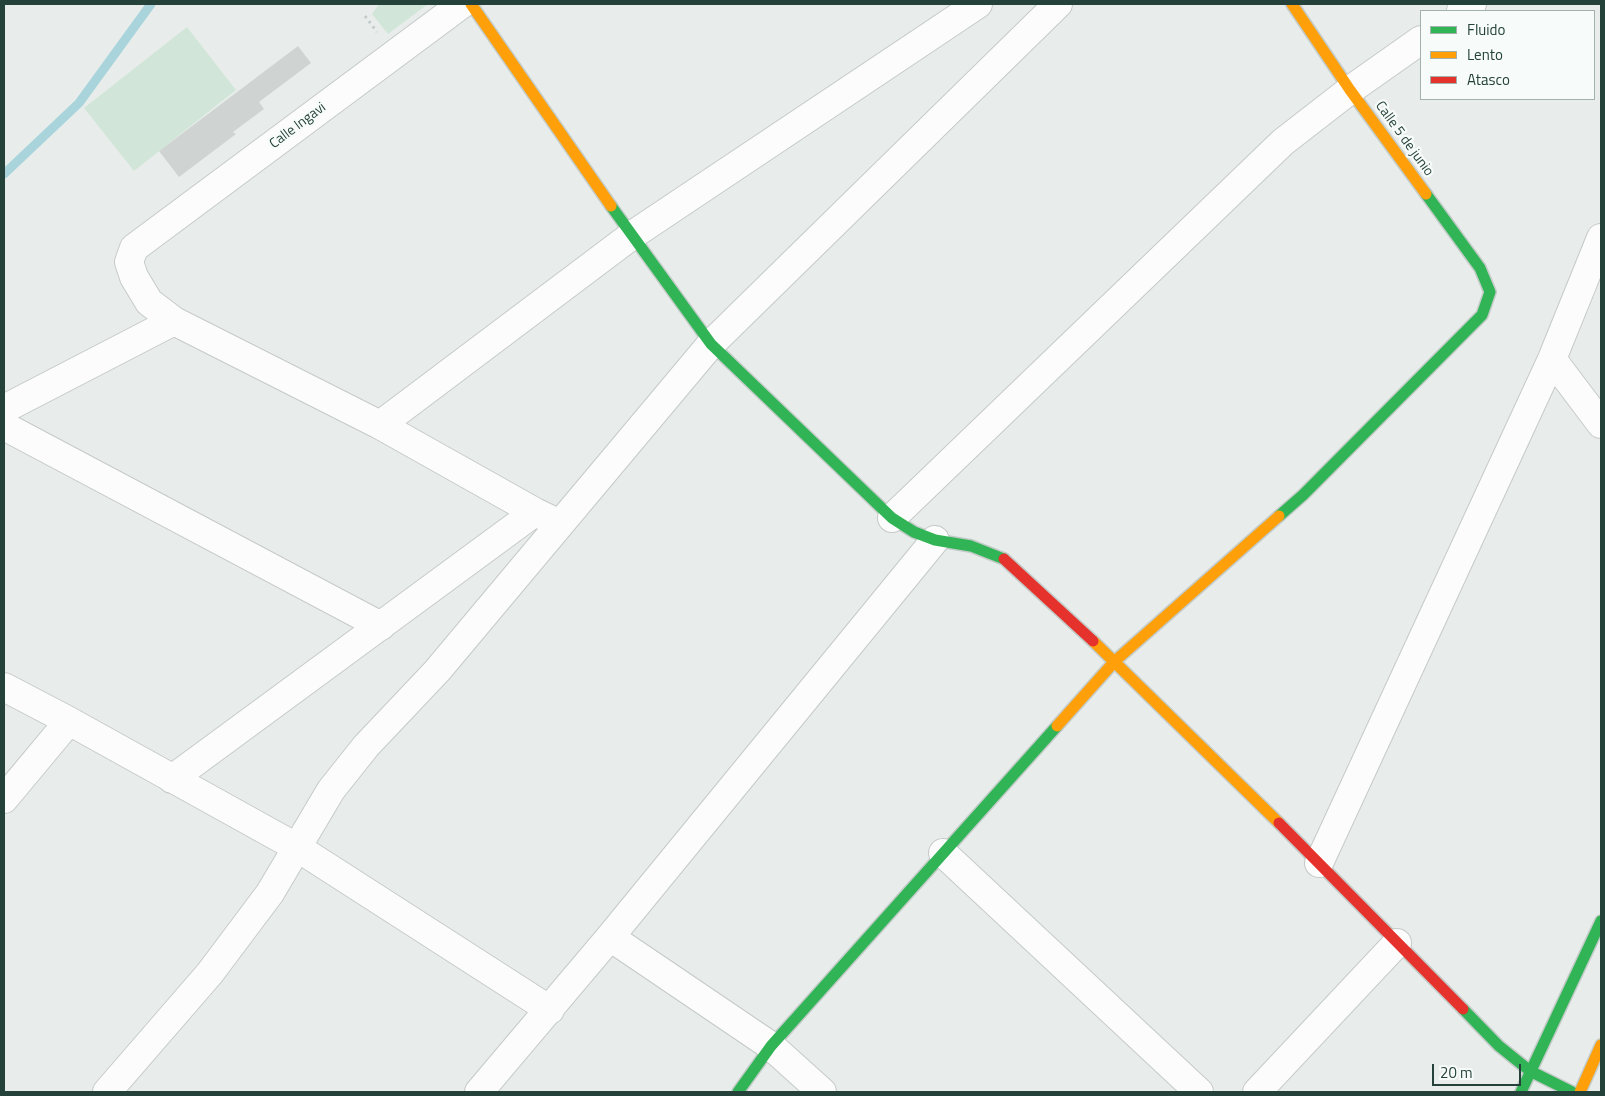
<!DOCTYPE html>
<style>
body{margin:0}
#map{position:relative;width:1605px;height:1096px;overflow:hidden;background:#e8edeb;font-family:"Titillium Web",sans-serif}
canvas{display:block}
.frame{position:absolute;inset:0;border:5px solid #24423a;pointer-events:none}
.legend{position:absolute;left:1420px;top:10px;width:175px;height:90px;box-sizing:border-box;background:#f7fbf9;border:1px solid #a3b1ad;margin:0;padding:6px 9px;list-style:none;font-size:15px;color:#24423a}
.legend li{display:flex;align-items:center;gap:10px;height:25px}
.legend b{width:25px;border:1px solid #a3b1ad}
.scale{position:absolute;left:1432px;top:1064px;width:89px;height:22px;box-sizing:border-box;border:2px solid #24423a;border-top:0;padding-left:6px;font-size:15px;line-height:18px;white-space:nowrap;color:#24423a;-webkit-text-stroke:4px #f7fbf9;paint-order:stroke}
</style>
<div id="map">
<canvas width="1605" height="1096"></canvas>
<div class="frame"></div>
<ul class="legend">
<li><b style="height:6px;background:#30b455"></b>Fluido</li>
<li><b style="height:6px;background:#ff9f0a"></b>Lento</li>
<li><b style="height:6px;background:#e5322d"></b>Atasco</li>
</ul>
<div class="scale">20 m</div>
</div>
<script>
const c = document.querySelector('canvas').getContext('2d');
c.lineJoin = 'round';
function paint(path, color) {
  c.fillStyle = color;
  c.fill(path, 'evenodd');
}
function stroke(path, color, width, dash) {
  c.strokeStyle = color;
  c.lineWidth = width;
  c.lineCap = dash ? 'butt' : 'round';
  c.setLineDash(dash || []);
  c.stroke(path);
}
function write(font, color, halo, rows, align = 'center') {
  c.font = font + ' "Titillium Web",sans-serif';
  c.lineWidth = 4.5;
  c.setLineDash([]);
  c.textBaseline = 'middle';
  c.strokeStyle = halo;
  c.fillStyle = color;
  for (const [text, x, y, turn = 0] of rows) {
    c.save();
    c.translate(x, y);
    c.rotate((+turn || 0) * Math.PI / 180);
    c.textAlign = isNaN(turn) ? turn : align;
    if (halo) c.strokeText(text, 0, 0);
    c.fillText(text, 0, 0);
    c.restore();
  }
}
paint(new Path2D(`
 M 379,4 L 428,4 L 388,34 L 372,14 Z
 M 187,27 L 236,90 L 134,171 L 84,108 Z`), '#d1e6d8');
stroke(new Path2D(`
 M 4,174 L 79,103 L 151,4`), '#a9d4db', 9);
paint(new Path2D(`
 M 298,46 L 311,63 L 259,102 L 264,109 L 233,132 L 236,134 L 179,177 L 159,151 Z`), '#cfd4d2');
const street = new Path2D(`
 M 462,4 L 134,248 L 129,262 L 134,277 L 149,302 L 174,321 L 380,425 L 535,512 L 560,524
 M 1461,11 L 1472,4
 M 1552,359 L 1601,424
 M 4,409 L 174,321
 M 380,425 L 631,236 L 978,4
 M 4,426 L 381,626
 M 892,518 L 1283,142 L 1350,90 L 1421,40
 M 4,687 L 69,721 L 298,848 L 550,1010
 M 172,779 L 535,512
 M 4,799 L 69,721
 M 943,853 L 1199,1092
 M 1319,863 L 1552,359 L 1601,238
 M 610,937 L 771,1046 L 822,1092
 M 107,1092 L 210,973 L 270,893 L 331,790 L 366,746 L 437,671 L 711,344 L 1058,4
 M 479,1092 L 610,937 L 935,540
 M 1257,1092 L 1397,943`);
const fast = new Path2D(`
 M 611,206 L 711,344 L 892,518 L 914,532 L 935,540 L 971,546 L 1004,559
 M 1279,516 L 1303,495 L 1482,315 L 1490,292 L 1480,268 L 1426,194
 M 1463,1009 L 1499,1046 L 1530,1071 L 1572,1092
 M 738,1092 L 771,1046 L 1057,726
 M 1521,1092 L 1601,921`);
const slow = new Path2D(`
 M 471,4 L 611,206
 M 1292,4 L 1350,90 L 1426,194
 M 1093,641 L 1279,823
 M 1057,726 L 1115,661 L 1279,516
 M 1580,1092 L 1601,1045`);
const jam = new Path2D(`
 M 1004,559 L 1093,641
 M 1279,823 L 1463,1009`);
stroke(street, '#c5cac8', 30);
stroke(fast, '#c3cbc8', 14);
stroke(slow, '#c3cbc8', 14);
stroke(jam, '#c3cbc8', 14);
stroke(new Path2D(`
 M 365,16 L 377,32`), '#c3ccca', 3, [2.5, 4]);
stroke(street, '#fcfcfc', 28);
stroke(fast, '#30b455', 11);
stroke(slow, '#ff9f0a', 11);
stroke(jam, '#e5322d', 11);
write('14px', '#24423a', '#f7fbf9', [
 ["Calle Ingavi",298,126,-37],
 ["Calle 5 de junio",1404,139,54]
]);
</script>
